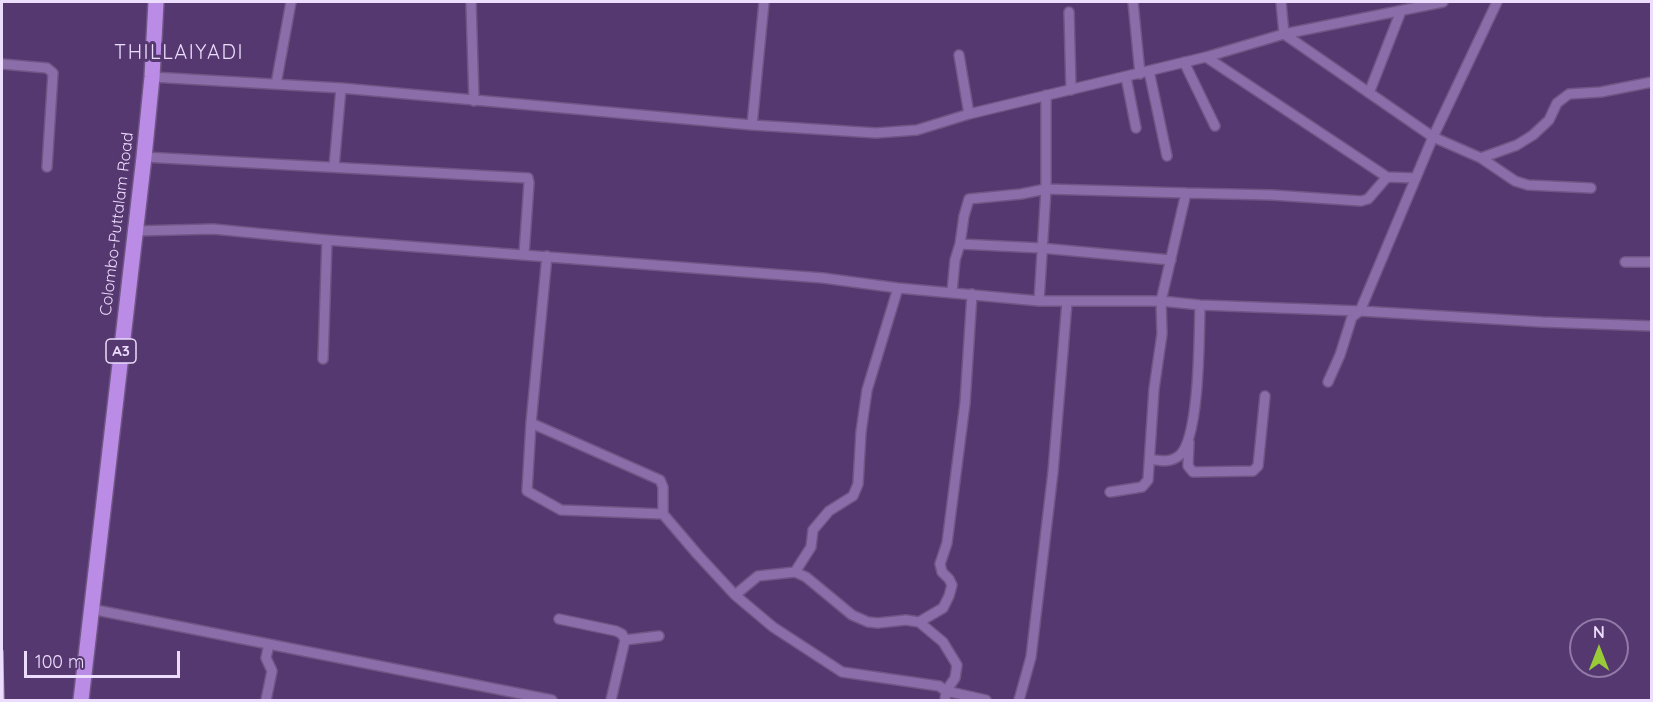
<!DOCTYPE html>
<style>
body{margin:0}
#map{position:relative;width:1653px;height:702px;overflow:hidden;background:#55386f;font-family:Quicksand,sans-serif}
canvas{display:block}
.frame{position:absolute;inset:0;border:3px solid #ecdcfd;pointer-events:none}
.north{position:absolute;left:1569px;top:618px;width:60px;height:60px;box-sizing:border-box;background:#55386f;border:2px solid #917aa8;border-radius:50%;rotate:0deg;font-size:16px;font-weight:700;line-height:24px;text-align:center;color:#ecdcfd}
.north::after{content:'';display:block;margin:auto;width:21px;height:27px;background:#98cb37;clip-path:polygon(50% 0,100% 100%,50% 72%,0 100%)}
.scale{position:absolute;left:24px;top:651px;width:156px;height:27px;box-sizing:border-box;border:3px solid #ecdcfd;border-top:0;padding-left:8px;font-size:18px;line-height:21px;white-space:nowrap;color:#ecdcfd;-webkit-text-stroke:4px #55386f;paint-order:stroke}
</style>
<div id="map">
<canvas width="1653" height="702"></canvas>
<div class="frame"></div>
<div class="north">N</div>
<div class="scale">100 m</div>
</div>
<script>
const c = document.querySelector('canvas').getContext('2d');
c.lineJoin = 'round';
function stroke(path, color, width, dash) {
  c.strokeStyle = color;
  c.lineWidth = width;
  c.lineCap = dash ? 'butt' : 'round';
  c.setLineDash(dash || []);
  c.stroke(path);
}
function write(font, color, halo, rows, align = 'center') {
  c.font = font + ' Quicksand,sans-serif';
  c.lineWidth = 6;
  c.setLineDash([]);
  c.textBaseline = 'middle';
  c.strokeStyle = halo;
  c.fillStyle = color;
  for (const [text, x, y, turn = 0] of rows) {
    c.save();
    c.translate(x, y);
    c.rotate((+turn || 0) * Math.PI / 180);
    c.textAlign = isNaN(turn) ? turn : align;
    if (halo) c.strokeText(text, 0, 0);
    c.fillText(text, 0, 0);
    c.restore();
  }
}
const minor = new Path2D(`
 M 471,2 L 474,101
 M 1133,2 L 1140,74
 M 1497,2 L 1433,137 L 1481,158 L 1515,181 L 1528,185 L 1591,188
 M 1069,12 L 1071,90
 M 1284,34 L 1433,137 L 1360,311 L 1352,317 L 1340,355 L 1328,382
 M 1284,34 L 1443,2
 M 959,55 L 969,114
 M 1206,57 L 1387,177
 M 1184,62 L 1215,126
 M 2,64 L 47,68 L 53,73 L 47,167
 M 1149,71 L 1167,156
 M 152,77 L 341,88 L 752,125 L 876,133 L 917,130 L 969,114 L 1206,57 L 1284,34 L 1281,2
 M 1126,77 L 1136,128
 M 276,84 L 291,2
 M 1369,93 L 1401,11
 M 752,125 L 764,2
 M 144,157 L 528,178 L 529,183 L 524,254
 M 1481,158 L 1517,145 L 1533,135 L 1549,120 L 1557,103 L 1569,94 L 1601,92 L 1652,82
 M 334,167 L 341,88
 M 1186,193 L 1272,195 L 1361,201 L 1368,199 L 1387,177 L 1415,178
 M 135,231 L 213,229 L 327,240 L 823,278 L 898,288 L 1039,301 L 1161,301 L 1200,305 L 1360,311 L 1542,322 L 1652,326
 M 960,244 L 1041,248 L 1171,260
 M 1625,262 L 1652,262
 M 952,292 L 955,260 L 960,244 L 964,216 L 969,199 L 1021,194 L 1046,189 L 1186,193 L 1161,301 L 1162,334 L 1154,389 L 1148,480 L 1142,487 L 1110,492
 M 1039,301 L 1046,189 L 1046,95
 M 323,359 L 327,240
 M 531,423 L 660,480 L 663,487 L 663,514 L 561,510 L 527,491 L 531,423 L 547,256
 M 1189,442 L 1188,466 L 1193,472 L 1253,471 L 1258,466 L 1265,396
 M 1150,459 C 1161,461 1171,463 1180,455 C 1200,436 1199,334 1200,305
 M 663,514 L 698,555 L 735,595 L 773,627 L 842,672 L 939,686 L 946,691 L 986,700
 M 795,572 L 811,547 L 813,530 L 829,511 L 853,496 L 858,484 L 861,432 L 867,390 L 898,288
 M 735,595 L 758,576 L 795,572 L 806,577 L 852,615 L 868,622 L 878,623 L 906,620 L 919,622 L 943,642 L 957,665 L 955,678 L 946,691 L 945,700
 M 91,609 L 552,700
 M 559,619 L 616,631 L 622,634 L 625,640
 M 919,622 L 943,608 L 949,596 L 952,585 L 949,579 L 942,572 L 940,564 L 947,543 L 965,403 L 972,294
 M 625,640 L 659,636
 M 266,700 L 272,671 L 266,658 L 269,644
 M 611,700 L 625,640
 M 1019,700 L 1031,657 L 1053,472 L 1067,302`);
const trunk = new Path2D(`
 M 81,700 L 144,157 L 152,77 L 156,2`);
stroke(minor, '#6f5685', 12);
stroke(trunk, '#6f5685', 18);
stroke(minor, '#8b6da9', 9);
stroke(trunk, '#ba8ce5', 15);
stroke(new Path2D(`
 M 2,651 L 3,700`), '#c5b2d9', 3);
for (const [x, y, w] of [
 [121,351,30]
]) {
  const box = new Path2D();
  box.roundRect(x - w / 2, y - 12, w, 24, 4.5);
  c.fillStyle = '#55386f';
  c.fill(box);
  stroke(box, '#ecdcfd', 1.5);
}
write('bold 15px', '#ecdcfd', null, [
 ["A3",121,351]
]);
write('16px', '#ecdcfd', '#55386f', [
 ["Colombo-Puttalam Road",117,224,-83]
]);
c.letterSpacing = '1.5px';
write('20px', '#ecdcfd', '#55386f', [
 ["THILLAIYADI",179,53]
]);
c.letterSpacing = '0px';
</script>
